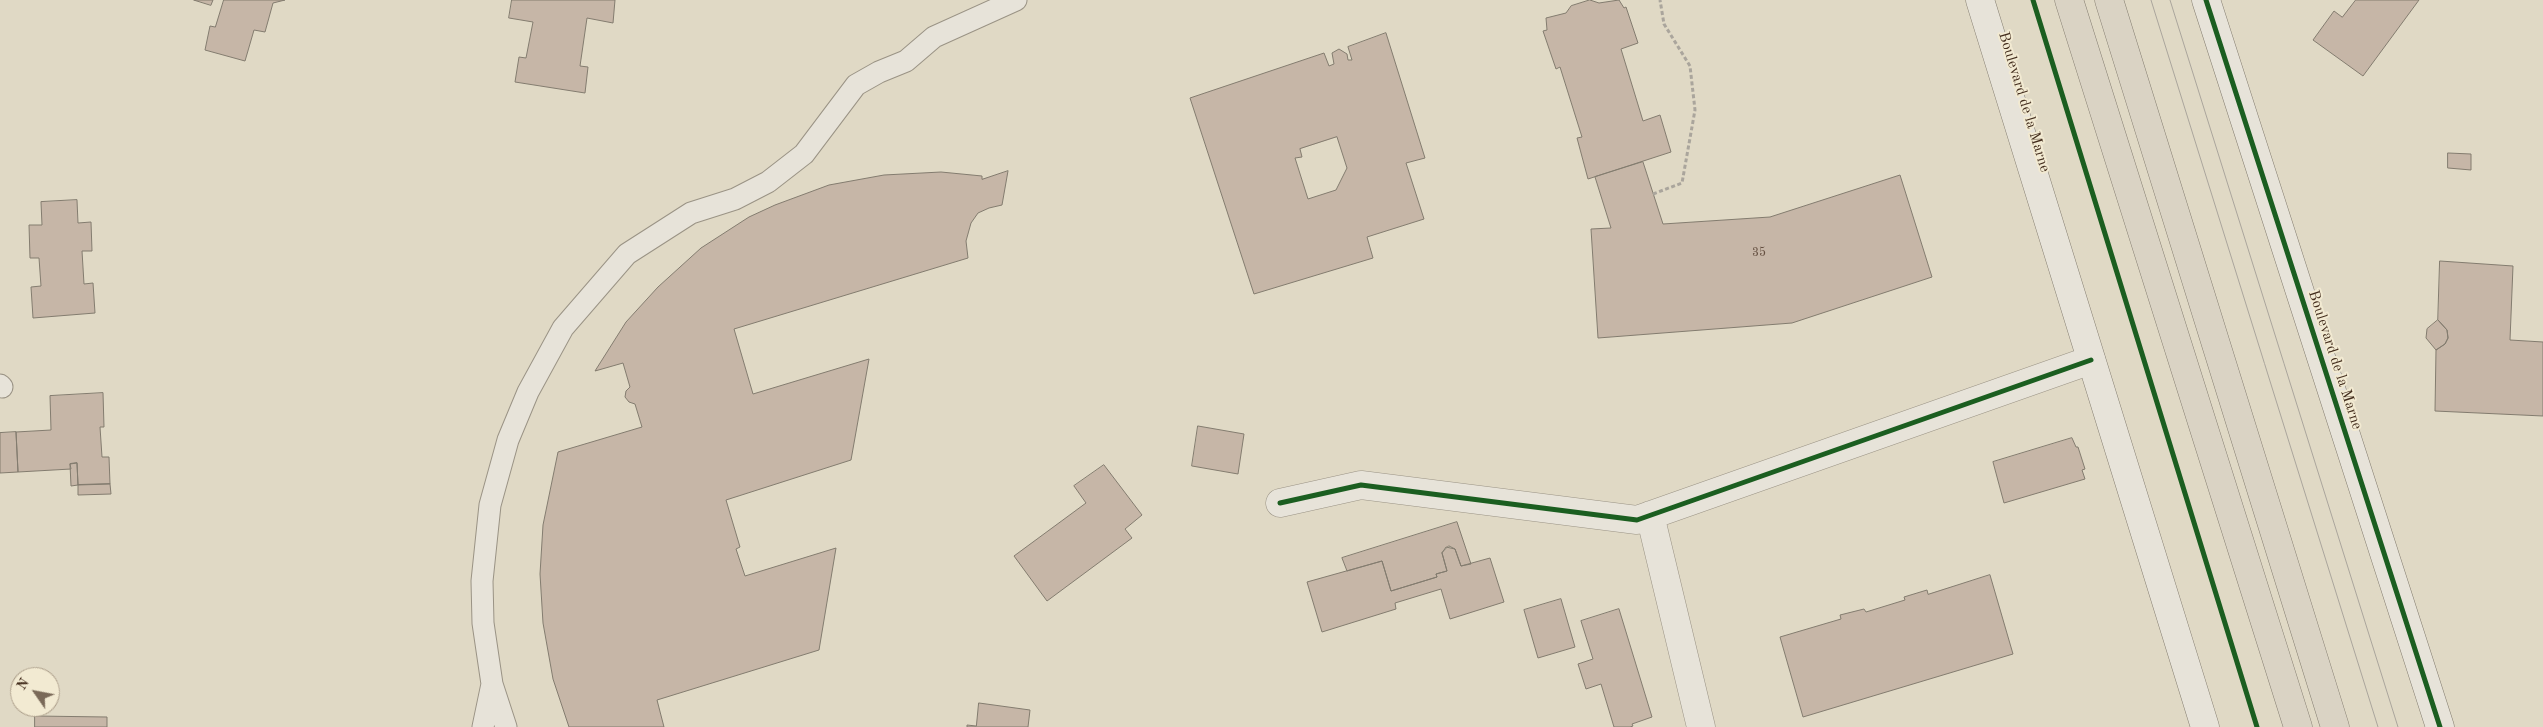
<!DOCTYPE html>
<style>
body{margin:0}
#map{position:relative;width:2543px;height:727px;overflow:hidden;background:#e0d9c5;font-family:"Old Standard TT",serif}
canvas{display:block}
.north{position:absolute;left:10px;top:667px;width:50px;height:50px;box-sizing:border-box;background:#f2ead2;border:1px solid #ac9e8a;border-radius:50%;rotate:303deg;font-size:14px;font-weight:700;line-height:20px;text-align:center;color:#432d1d}
.north::after{content:'';display:block;margin:auto;width:18px;height:22px;background:#7a6958;clip-path:polygon(50% 0,100% 100%,50% 72%,0 100%)}
</style>
<div id="map">
<canvas width="2543" height="727"></canvas>
<div class="north">N</div>
</div>
<script>
const c = document.querySelector('canvas').getContext('2d');
c.lineJoin = 'round';
function paint(path, color) {
  c.fillStyle = color;
  c.fill(path, 'evenodd');
}
function stroke(path, color, width, dash) {
  c.strokeStyle = color;
  c.lineWidth = width;
  c.lineCap = dash ? 'butt' : 'round';
  c.setLineDash(dash || []);
  c.stroke(path);
}
function write(font, color, halo, rows, align = 'center') {
  c.font = font + ' "Old Standard TT",serif';
  c.lineWidth = 4;
  c.setLineDash([]);
  c.textBaseline = 'middle';
  c.strokeStyle = halo;
  c.fillStyle = color;
  for (const [text, x, y, turn = 0] of rows) {
    c.save();
    c.translate(x, y);
    c.rotate((+turn || 0) * Math.PI / 180);
    c.textAlign = isNaN(turn) ? turn : align;
    if (halo) c.strokeText(text, 0, 0);
    c.fillText(text, 0, 0);
    c.restore();
  }
}
const building = new Path2D(`
 M 194,0 L 213,0 L 211,5 Z
 M 224,0 L 285,0 L 273,3 L 265,32 L 254,30 L 245,61 L 205,50 L 210,26 L 215,27 Z
 M 512,0 L 615,0 L 613,23 L 587,18 L 580,66 L 588,67 L 585,93 L 515,82 L 519,57 L 526,58 L 533,22 L 509,18 Z
 M 1590,0 L 1599,3 L 1619,0 L 1624,8 L 1626,7 L 1638,43 L 1621,49 L 1643,121 L 1660,115 L 1671,152 L 1588,179 L 1577,138 L 1582,137 L 1560,67 L 1556,69 L 1543,31 L 1547,30 L 1546,18 L 1566,13 L 1571,6 Z
 M 2356,0 L 2419,0 L 2363,76 L 2313,40 L 2334,11 L 2342,17 Z
 M 1386,33 L 1425,158 L 1406,163 L 1424,219 L 1367,237 L 1373,258 L 1254,294 L 1190,98 L 1324,53 L 1329,66 L 1334,64 L 1332,53 L 1339,49 L 1347,54 L 1348,60 L 1352,60 L 1348,47 ZM 1337,137 L 1347,168 L 1336,190 L 1308,199 L 1295,158 L 1302,157 L 1300,149 Z
 M 2448,153 L 2471,154 L 2471,170 L 2448,168 Z
 M 1643,162 L 1663,224 L 1770,217 L 1900,175 L 1932,277 L 1792,323 L 1598,338 L 1591,229 L 1611,228 L 1595,177 Z
 M 1008,171 L 1002,205 L 989,208 L 978,213 L 971,223 L 966,241 L 968,258 L 734,329 L 753,394 L 869,359 L 851,460 L 726,500 L 740,547 L 736,549 L 745,576 L 836,548 L 819,650 L 657,700 L 664,727 L 569,727 L 553,679 L 543,623 L 540,574 L 543,525 L 558,452 L 642,427 L 635,404 L 629,402 L 625,397 L 626,391 L 630,387 L 623,363 L 595,371 L 626,322 L 658,287 L 701,248 L 749,217 L 775,205 L 829,185 L 884,175 L 941,172 L 982,176 L 982,179 Z
 M 77,200 L 78,223 L 91,222 L 92,251 L 82,251 L 84,284 L 93,283 L 95,313 L 33,318 L 31,287 L 41,286 L 39,258 L 30,258 L 29,225 L 42,225 L 41,202 Z
 M 2440,261 L 2513,266 L 2510,340 L 2543,342 L 2543,416 L 2435,411 L 2436,350 L 2445,344 L 2448,338 L 2447,330 L 2438,320 Z
 M 2438,320 L 2447,330 L 2448,338 L 2445,344 L 2436,350 L 2426,338 L 2427,329 Z
 M 103,393 L 104,427 L 100,427 L 102,457 L 109,457 L 110,484 L 78,485 L 77,463 L 70,464 L 71,469 L 18,472 L 16,432 L 51,430 L 50,396 Z
 M 1198,426 L 1244,434 L 1238,474 L 1192,466 Z
 M 16,432 L 18,472 L 0,473 L 0,433 Z
 M 2072,438 L 2076,447 L 2078,447 L 2085,469 L 2082,470 L 2085,479 L 2004,503 L 1993,462 Z
 M 77,463 L 78,485 L 71,486 L 70,464 Z
 M 1104,465 L 1142,515 L 1125,529 L 1132,538 L 1047,601 L 1014,556 L 1086,503 L 1074,486 Z
 M 110,484 L 111,494 L 78,495 L 78,485 Z
 M 1457,522 L 1471,564 L 1461,566 L 1455,549 L 1446,547 L 1442,553 L 1447,571 L 1436,574 L 1437,577 L 1391,591 L 1382,561 L 1347,571 L 1342,558 Z
 M 1449,546 L 1455,549 L 1461,566 L 1490,558 L 1504,602 L 1450,619 L 1441,589 L 1395,603 L 1396,609 L 1322,632 L 1307,582 L 1382,561 L 1391,591 L 1437,577 L 1436,574 L 1447,571 L 1442,553 Z
 M 1990,575 L 2013,654 L 1803,717 L 1780,637 L 1841,619 L 1840,615 L 1864,609 L 1866,612 L 1905,600 L 1904,597 L 1927,590 L 1928,594 Z
 M 1561,599 L 1575,647 L 1538,658 L 1524,610 Z
 M 1619,609 L 1652,717 L 1632,724 L 1633,726 L 1630,727 L 1614,727 L 1601,684 L 1586,689 L 1578,664 L 1593,659 L 1581,621 Z
 M 979,703 L 1030,710 L 1028,727 L 967,727 L 967,725 L 976,726 Z
 M 35,716 L 107,717 L 107,727 L 35,727 Z`);
paint(building, '#c6b6a7');
stroke(building, '#837c6f', 1);
const lane = new Path2D(`
 M 0,385 L 2,387
 M 483,727 L 492,684
 M 506,727 L 492,684 L 483,623 L 482,581 L 490,505 L 508,440 L 528,392 L 563,328 L 627,254 L 691,213 L 735,199 L 768,182 L 804,154 L 856,85 L 879,72 L 906,61 L 934,37 L 1016,0`);
const street = new Path2D(`
 M 1280,503 L 1361,485 L 1637,520 L 2091,360
 M 1650,515 L 1701,727`);
const secondary = new Path2D(`
 M 1980,0 L 2205,727
 M 2206,0 L 2440,727`);
const primary = new Path2D(`
 M 2069,0 L 2298,727
 M 2109,0 L 2335,727`);
stroke(lane, '#9a9385', 23);
stroke(street, '#9a9385', 29);
stroke(secondary, '#837c6f', 29);
stroke(primary, '#837c6f', 29);
stroke(new Path2D(`
 M 1653,194 L 1682,183 L 1695,110 L 1690,66 L 1664,24 L 1660,0`), '#aaa59c', 3, [4, 2.5]);
stroke(lane, '#e7e3d9', 21);
stroke(street, '#e7e3d9', 28);
stroke(secondary, '#e7e3d9', 28);
stroke(primary, '#dad3c4', 28);
stroke(new Path2D(`
 M 2151,0 L 2378,727
 M 2170,0 L 2398,727`), '#aaa59c', 1);
stroke(new Path2D(`
 M 2033,0 L 2257,727
 M 2206,0 L 2440,727
 M 1280,503 L 1361,485 L 1637,520 L 2091,360`), '#1b5e20', 5);
write('12px', '#644f40', null, [
 ["35",1759,253]
]);
write('15px', '#432d1d', '#f2ead2', [
 ["Boulevard de la Marne",2024,102,73],
 ["Boulevard de la Marne",2335,360,72]
]);
</script>
